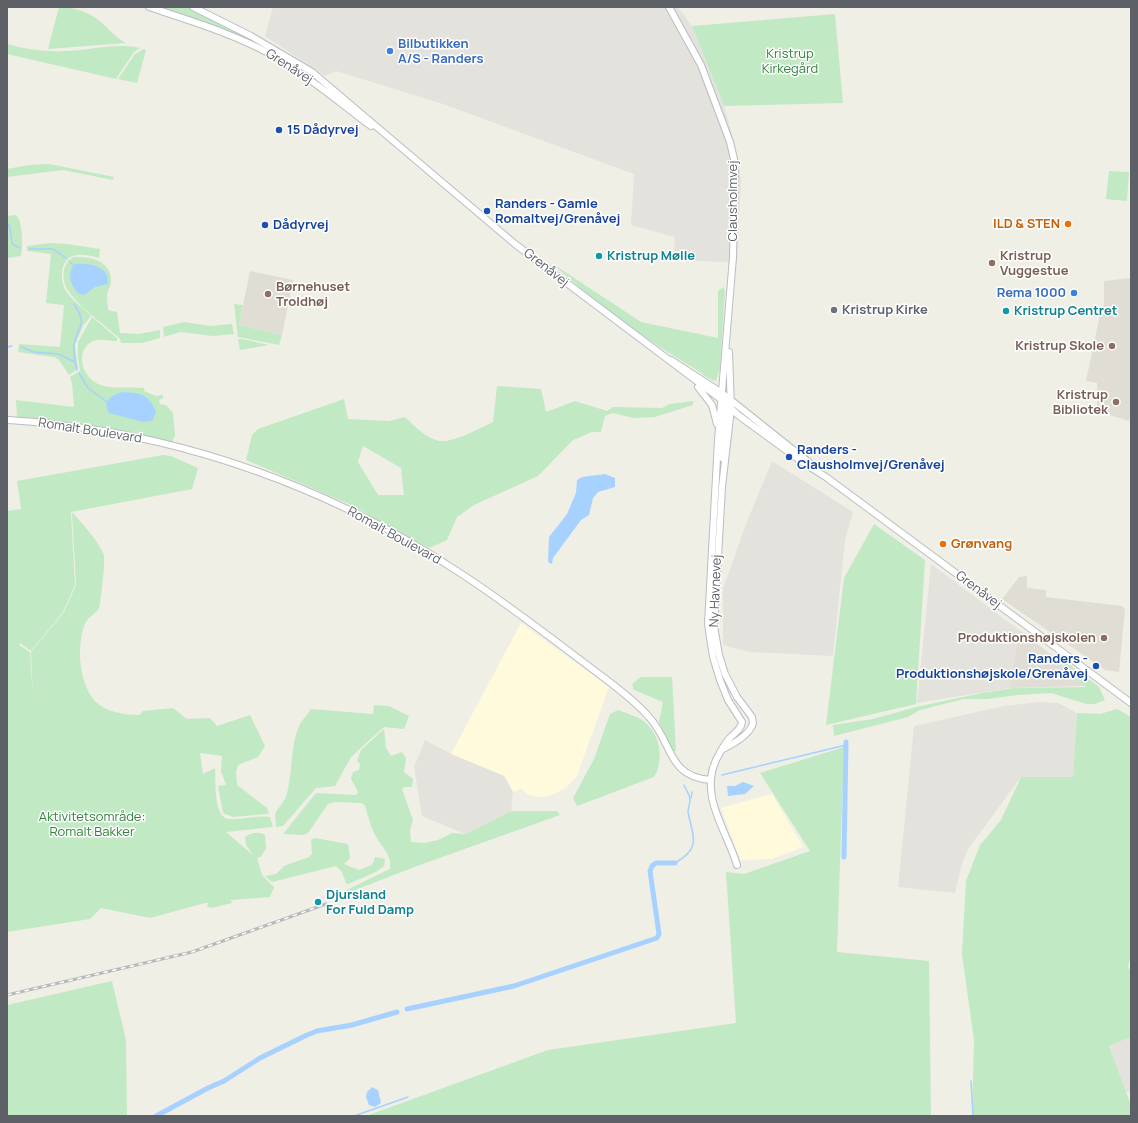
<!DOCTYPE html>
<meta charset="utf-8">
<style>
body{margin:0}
#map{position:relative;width:1138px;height:1123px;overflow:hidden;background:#f0efe5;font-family:Manrope,sans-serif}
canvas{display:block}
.frame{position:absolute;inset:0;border:8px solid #5d6067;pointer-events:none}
</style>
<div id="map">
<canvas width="1138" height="1123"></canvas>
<div class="frame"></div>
</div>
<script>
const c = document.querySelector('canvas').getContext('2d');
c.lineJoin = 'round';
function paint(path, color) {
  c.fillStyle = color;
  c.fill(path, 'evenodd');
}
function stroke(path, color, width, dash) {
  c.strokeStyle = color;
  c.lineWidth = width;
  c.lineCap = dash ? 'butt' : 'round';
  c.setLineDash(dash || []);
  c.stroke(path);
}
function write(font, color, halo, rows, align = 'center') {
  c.font = font + ' Manrope,sans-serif';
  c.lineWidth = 3;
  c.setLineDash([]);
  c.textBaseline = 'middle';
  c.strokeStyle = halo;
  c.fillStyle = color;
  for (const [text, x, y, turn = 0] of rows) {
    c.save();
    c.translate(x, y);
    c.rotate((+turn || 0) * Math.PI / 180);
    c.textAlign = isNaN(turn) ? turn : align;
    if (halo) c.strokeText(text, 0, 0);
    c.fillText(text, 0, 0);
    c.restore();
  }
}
paint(new Path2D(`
 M 521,623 L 609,687 L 577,776 L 567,787 L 552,795 L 541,797 L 528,795 L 521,789 L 513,792 L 504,776 L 451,754 Z
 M 772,794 L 803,847 L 772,859 L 740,860 L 721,808 Z`), '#fffadc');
paint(new Path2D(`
 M 273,7 L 678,7 L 692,26 L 724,106 L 735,145 L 741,178 L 737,263 L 683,260 L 675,255 L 674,237 L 631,225 L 634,174 L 440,103 L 336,71 L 325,76 L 265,36 Z
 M 772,461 L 853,512 L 845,540 L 833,656 L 749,652 L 723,645 L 723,589 L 746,524 Z
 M 931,564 L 1019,630 L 1010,688 L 917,703 Z
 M 1039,702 L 1058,703 L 1077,713 L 1073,777 L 1021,777 L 968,849 L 961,867 L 955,893 L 898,887 L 914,726 L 1004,706 Z
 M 425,740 L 451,754 L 504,776 L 513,792 L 511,811 L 465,834 L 422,816 L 414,767 Z
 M 1131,1037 L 1131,1092 L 1126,1092 L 1109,1046 Z`), '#e4e2dd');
paint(new Path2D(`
 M 250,271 L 293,280 L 282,335 L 239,325 Z
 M 1131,278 L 1131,410 L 1129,421 L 1097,411 L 1097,383 L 1086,381 L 1101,310 L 1104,304 L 1104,281 Z
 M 1027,576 L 1027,588 L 1046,590 L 1046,597 L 1122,606 L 1125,609 L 1119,672 L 1105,670 L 1002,599 L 1019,577 Z
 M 1019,630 L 1061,662 L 1063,668 L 1085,686 L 1010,688 Z`), '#e0ded4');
paint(new Path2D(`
 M 59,7 C 72,7 87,11 97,19 C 108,27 114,37 126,43 L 48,49 Z
 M 160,7 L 186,7 L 240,34 L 239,36 L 185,15 Z
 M 835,14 L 843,103 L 724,106 L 692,26 Z
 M 7,44 C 25,49 44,52 63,51 C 89,51 114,42 140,48 L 134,52 L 116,79 L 7,54 Z
 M 144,49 L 146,50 L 137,83 L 118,79 L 135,54 Z
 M 49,164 L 114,177 L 113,180 L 63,170 L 7,177 L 7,169 L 29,165 Z
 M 1109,171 L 1129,172 L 1127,201 L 1106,199 Z
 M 16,215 C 23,221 23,247 21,256 L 7,258 L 7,216 Z
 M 50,243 L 67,244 L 100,249 L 99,258 C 92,256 84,254 77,255 C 60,257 59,279 66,291 C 72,301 84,307 91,316 L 83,326 L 75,345 L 78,369 L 69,375 L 59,360 L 54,357 L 18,352 L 19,344 L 60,347 L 64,305 L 46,303 L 51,254 L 27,251 L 27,246 Z
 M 74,257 C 91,256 112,261 111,282 C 111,286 109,287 108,291 C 106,296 108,304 108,310 L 117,312 L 120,333 L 139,334 L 160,330 L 160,338 L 142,343 L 121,343 L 120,339 C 104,324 82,310 69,292 C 61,281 61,263 74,257 Z
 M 553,264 L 641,322 L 718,338 L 718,291 L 723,287 L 725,291 L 720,368 L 716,381 C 706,379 701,372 692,367 C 646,340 592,300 553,264 Z
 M 234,304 L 243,305 L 239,325 L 282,335 L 279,345 L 238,337 Z
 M 92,317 L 117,338 L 117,341 C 110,341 99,338 93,341 C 74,351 82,376 98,384 C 111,390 129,386 144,388 L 144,391 L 156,396 L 163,395 L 163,398 L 159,400 L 160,404 L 166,405 L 173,413 L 175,435 L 172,443 L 17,417 L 16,400 L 74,407 L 72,383 L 70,377 L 80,371 L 78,358 L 78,342 Z
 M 184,322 L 210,326 L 232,324 L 234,334 L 213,336 L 180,332 L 164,337 L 163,327 Z
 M 238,339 L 242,339 L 269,345 L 240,350 Z
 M 497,386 L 541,389 L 546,412 L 575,401 L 607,411 L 613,407 L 662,408 L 670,404 L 693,401 L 693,405 L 655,417 L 634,418 L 612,413 L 605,416 L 601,432 L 592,432 L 573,440 L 538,476 L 474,505 L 457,517 L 447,540 L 429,548 L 349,504 L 246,460 L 252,435 L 258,429 L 344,399 L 348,419 L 389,421 L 405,417 C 414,426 428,440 441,441 C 455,442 480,428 493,422 ZM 363,446 L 401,468 L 404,495 L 378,495 L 358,462 Z
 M 163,455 L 171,456 L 198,468 L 192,489 L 71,512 L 75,585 L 63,612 L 31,651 L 20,643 L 19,645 L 30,652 L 33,697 L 31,652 L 64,612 L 76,585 L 72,512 C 80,521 102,545 104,556 C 105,562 101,603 99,608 C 96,614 87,617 85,624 C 76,645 79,685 96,702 C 106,712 125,715 139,715 L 143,711 L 173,708 L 187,719 L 210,718 L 217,726 L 250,715 L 265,746 L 258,757 L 238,765 L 236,772 L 237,785 L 267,808 L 269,813 L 266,814 L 233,817 L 223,813 L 218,786 L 226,785 L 221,771 L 222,756 L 200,753 L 203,774 L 215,768 C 216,780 213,818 229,819 C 243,820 257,815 270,817 L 273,827 L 226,832 L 253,855 L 246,845 L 245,837 C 250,833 259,831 265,835 L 266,848 L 261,857 L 257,858 L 262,875 L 274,887 L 270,897 L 231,900 L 232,903 L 212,908 L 207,907 L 208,903 L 205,903 L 150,918 L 101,908 L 90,919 L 7,932 L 7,511 L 21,509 L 17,481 Z
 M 874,524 L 925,560 L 916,704 L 826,725 L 844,578 Z
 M 1066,662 L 1099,687 L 1105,700 L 1095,704 L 1086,704 L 1051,693 L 1018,695 L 987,699 L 964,699 L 920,710 L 908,717 L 834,736 L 833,725 L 873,719 L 916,707 L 982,693 L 1014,688 L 1086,687 L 1063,668 L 1063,663 Z
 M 641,677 L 672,677 L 676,751 L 672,751 L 659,722 L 663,702 L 634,690 L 632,684 Z
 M 374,705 L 389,706 L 409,716 L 404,729 L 384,727 L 351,757 L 335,786 L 316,788 L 283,826 L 276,827 L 275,814 C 279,806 285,802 287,793 C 293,771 290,745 300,724 C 303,719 308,714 311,709 L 373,714 Z
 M 1117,709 L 1131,717 L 1131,955 L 1128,966 L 1131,974 L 1131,1037 L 1109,1046 L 1131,1105 L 1131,1116 L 972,1116 L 974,1040 L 962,954 L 966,881 L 980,845 L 1001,820 L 1021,777 L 1073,777 L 1077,713 L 1100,714 Z
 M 618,710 C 626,713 640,717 646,723 C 661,737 664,761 654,777 L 577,806 L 573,798 L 594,759 L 610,714 Z
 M 384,729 L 386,748 L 391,756 L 402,752 L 406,758 L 404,772 L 413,779 L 412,787 L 404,787 L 402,789 L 413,820 L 410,830 L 411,842 L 424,843 L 438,840 L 452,833 L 465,834 L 511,811 L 557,811 L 560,815 L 417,866 L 332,899 L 334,896 L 390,869 C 392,853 380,846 374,833 C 370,825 368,815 365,806 L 362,803 L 335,802 L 328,804 L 308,833 L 303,835 L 283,834 L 316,793 L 356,795 L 358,792 L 351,779 L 353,772 L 359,770 L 360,764 L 357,761 L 361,750 Z
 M 844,747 L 837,952 L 929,961 L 931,1116 L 366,1116 L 548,1050 L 736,1023 L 726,872 L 744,874 L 810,851 L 760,773 Z
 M 315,838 L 348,844 L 350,858 L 344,864 L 359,870 L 372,865 L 375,857 L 385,859 L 384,866 L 376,872 L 348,884 L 346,883 L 342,872 L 336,866 L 272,882 L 265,876 L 276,874 L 284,866 L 309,857 L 312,854 L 311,840 Z
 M 112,981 L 126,1040 L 127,1116 L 7,1116 L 7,1005 Z`), '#c1e9c4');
paint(new Path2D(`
 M 75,264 C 86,263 102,265 107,275 L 108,284 L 95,287 L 84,295 L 80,294 C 71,288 66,273 75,264 Z
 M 123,392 C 141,393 149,394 156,412 L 152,421 L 143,422 L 109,413 C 101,401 113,394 123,392 Z
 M 605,474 L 615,478 L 615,487 L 598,492 L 593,498 L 589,515 L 581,520 L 553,558 L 552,564 L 548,562 L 549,537 L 567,514 L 576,493 L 577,480 L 582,477 Z
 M 743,782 L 754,786 L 745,794 L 728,796 L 727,786 L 735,786 Z
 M 372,1087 L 378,1090 L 381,1103 L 375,1107 L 369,1105 L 366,1097 L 367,1092 Z`), '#a7d1ff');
stroke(new Path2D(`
 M 7,222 L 10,228 L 12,244 L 20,248
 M 29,249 L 53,249 L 66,258
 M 69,261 L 74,266
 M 74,304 C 89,326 77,325 74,345 C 73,353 75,362 77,370
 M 7,347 L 12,346
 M 21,347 L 34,352 L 58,354 L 75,362
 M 79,373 L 88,388 L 107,402
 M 722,775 L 846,745
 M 691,798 L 692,792
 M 675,863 C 702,847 693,838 688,812 C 688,808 690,804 690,800 C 690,795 686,790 684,785
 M 971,1081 L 973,1116
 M 354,1116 L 408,1097`), '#a7d1ff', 1.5);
stroke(new Path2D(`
 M 844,857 L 846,742
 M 407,1009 L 514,986 L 657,938 L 659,934 L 650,871 L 652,866 L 656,863 L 675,863
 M 156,1116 L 208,1088 L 224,1081 L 260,1058 L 307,1035 L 317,1031 L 352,1025 L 397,1012`), '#a7d1ff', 5);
const minor = new Path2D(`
 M 149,7 C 191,21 235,34 274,56 C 308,76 339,102 371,126
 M 193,7 L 251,36 L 312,72 L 515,244 L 722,400 L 738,415 L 805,464 L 826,477 L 1131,703
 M 669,7 L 701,65 L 730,142 L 734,159 L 735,175 L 733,257 L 718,440 L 708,624 L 713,657 L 720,680 L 728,700 L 742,722 C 741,731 732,734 727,741 C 723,747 719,754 716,760 C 699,796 727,831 737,865
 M 671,360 L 722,393 L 816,468
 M 698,387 L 712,405 L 717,424
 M 7,420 C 33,421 59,425 84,428 C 216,447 346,498 457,571 C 507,603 555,641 603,677 C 619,689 636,702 649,717 C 673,743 667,777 711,780
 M 722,458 L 725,405
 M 723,749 C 733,744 750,735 753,723 L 752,717 L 737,697 L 725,674 L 719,655 L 714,626 L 722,487 L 731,409 L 729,352`);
stroke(minor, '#babdc2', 8);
stroke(minor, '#fff', 6);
const rail = new Path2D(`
 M 7,995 L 192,952 L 326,904`);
stroke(rail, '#b8b9ba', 3);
stroke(rail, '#fff', 1.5, [4.5]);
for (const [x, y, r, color] of [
 [390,51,4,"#3f7fe0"],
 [279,130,4,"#1a4fb4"],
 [487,211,4,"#1a4fb4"],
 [1068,224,4,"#e8710a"],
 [265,225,4,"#1a4fb4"],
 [599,256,4,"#0f9aa8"],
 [992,263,4,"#8d6e63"],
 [1074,293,4,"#3f7fe0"],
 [268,294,4,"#8d6e63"],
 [834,310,4,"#6b7280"],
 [1006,311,4,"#0f9aa8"],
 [1112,346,4,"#8d6e63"],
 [1116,402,4,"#8d6e63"],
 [789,457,4,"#1a4fb4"],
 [943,544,4,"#e8710a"],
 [1104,638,4,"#8d6e63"],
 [1096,666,4,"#1a4fb4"],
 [318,902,4,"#0f9aa8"]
]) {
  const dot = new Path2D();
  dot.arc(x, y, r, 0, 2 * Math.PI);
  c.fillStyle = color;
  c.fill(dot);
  stroke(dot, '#fff', 1.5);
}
write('bold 13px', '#366cbe', '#fff', [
 ["Bilbutikken",398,44],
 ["A/S - Randers",398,59],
 ["Rema 1000",1066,293,"right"]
], 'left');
write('13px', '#2f833a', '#fff', [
 ["Kristrup",790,54],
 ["Kirkegård",790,69],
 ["Aktivitetsområde:",92,817],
 ["Romalt Bakker",92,832]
]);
write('13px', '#5d6067', '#fff', [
 ["Grenåvej",289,67,33],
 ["Clausholmvej",733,201,-90],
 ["Grenåvej",546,268,38],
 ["Romalt Boulevard",90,431,9],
 ["Romalt Boulevard",394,536,29],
 ["Grenåvej",978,590,37],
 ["Ny Havnevej",716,591,-88]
]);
write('bold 13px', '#164399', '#fff', [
 ["15 Dådyrvej",287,130],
 ["Randers - Gamle",495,204],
 ["Romaltvej/Grenåvej",495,219],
 ["Dådyrvej",273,225],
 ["Randers -",797,450],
 ["Clausholmvej/Grenåvej",797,465],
 ["Randers -",1088,659,"right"],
 ["Produktionshøjskole/Grenåvej",1088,674,"right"]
], 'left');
write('bold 13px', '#c56008', '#fff', [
 ["ILD & STEN",1060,224],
 ["Grønvang",951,544,"left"]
], 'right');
write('bold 13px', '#0d838f', '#fff', [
 ["Kristrup Mølle",607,256],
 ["Kristrup Centret",1014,311],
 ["Djursland",326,895],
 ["For Fuld Damp",326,910]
], 'left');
write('bold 13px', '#785e54', '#fff', [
 ["Kristrup",1000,256,"left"],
 ["Vuggestue",1000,271,"left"],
 ["Børnehuset",276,287,"left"],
 ["Troldhøj",276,302,"left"],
 ["Kristrup Skole",1104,346],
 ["Kristrup",1108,395],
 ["Bibliotek",1108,410],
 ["Produktionshøjskolen",1096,638]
], 'right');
write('bold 13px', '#5b616d', '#fff', [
 ["Kristrup Kirke",842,310]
], 'left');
</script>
